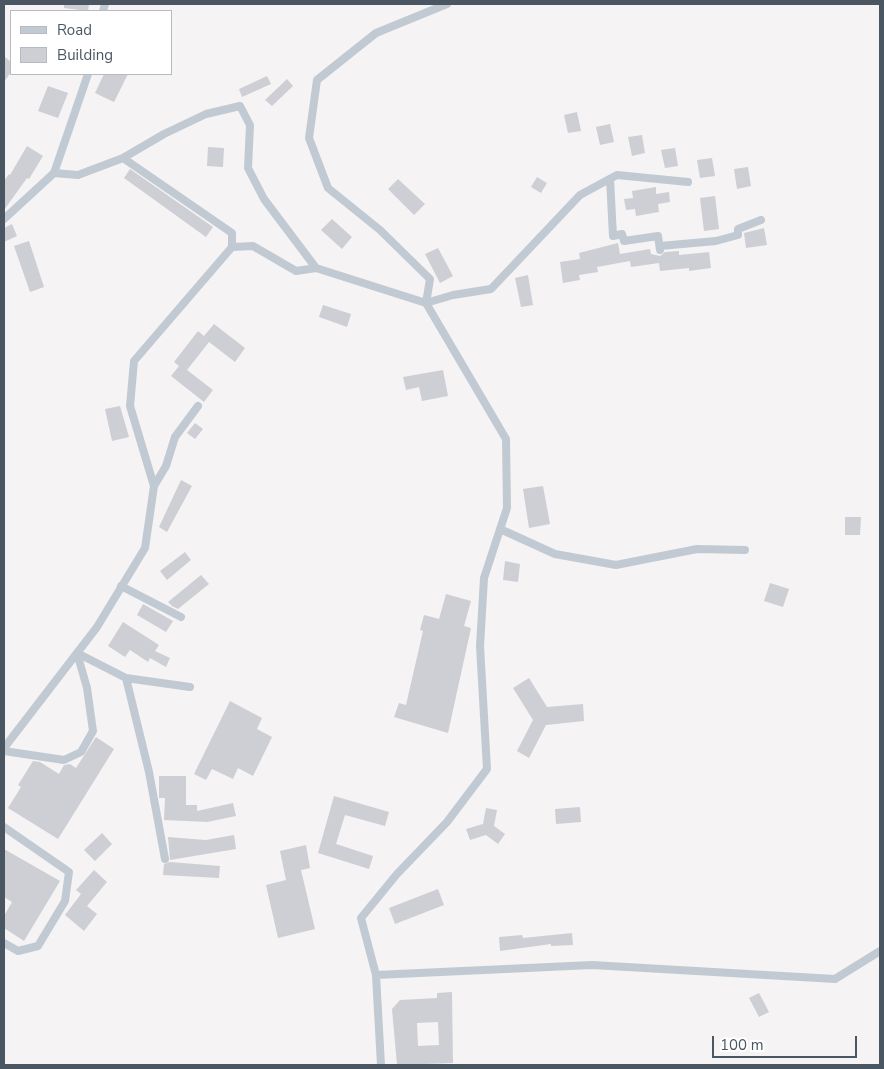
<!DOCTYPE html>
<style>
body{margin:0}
#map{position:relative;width:884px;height:1069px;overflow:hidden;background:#f5f3f3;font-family:"Nunito Sans",sans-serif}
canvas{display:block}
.frame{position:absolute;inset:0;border:5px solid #4a5661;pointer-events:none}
.legend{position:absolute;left:10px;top:10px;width:162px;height:65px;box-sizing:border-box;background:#fff;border:1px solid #b7bbc0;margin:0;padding:6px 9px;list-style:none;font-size:15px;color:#4a5661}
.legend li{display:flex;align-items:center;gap:10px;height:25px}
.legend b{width:25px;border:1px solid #b7bbc0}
.scale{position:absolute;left:712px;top:1036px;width:145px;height:22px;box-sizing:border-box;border:2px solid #4a5661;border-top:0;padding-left:6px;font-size:15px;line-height:18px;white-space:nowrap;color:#4a5661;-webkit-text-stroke:4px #fff;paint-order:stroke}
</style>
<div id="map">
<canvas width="884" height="1069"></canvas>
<div class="frame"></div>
<ul class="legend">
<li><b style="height:6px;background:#c1cad2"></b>Road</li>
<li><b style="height:14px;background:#cdcfd5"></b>Building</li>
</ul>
<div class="scale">100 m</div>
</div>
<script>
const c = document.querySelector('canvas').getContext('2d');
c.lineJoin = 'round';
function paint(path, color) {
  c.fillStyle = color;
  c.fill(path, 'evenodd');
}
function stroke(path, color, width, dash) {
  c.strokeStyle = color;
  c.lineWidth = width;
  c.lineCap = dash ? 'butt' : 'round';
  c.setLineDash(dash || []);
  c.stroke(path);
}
paint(new Path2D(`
 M 64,4 L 89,4 L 88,11 L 64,8 Z
 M 4,56 L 11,62 L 11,72 L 4,82 Z
 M 104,74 L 128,74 L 114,102 L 95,93 Z
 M 267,76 L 271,84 L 242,97 L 239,89 Z
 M 287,79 L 293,86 L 272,106 L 265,100 Z
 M 48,86 L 68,93 L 58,118 L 38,111 Z
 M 577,112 L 581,131 L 568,133 L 564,115 Z
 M 610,124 L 614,142 L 600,145 L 596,127 Z
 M 642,135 L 645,153 L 632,156 L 628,137 Z
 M 27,146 L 43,156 L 29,179 L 27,178 L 4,210 L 4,181 L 9,174 L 10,175 Z
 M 208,147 L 224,148 L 223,167 L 207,166 Z
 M 675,148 L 678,166 L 665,168 L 661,150 Z
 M 712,158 L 715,176 L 700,178 L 697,160 Z
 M 748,167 L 751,186 L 737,189 L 734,169 Z
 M 130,169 L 213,227 L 206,237 L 124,178 Z
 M 537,177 L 547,183 L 541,193 L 531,187 Z
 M 398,179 L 425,204 L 414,215 L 388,189 Z
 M 656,187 L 656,194 L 669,192 L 670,202 L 658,204 L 659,212 L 636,216 L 635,209 L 626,210 L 624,199 L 633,198 L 632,191 Z
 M 715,196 L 719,229 L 704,231 L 700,198 Z
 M 332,219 L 352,237 L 342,249 L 321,230 Z
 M 12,224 L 17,236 L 4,242 L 4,228 Z
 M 764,228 L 767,245 L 746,248 L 744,233 Z
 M 29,241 L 44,287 L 30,292 L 14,246 Z
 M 618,243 L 620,254 L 650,249 L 651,254 L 660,256 L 665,252 L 679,251 L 679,255 L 709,252 L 711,268 L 689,271 L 689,268 L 660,271 L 659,263 L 631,267 L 630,261 L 597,267 L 598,272 L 579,275 L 580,280 L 563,283 L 560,262 L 580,259 L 579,253 Z
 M 438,248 L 453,276 L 440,283 L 425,254 Z
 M 528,275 L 533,305 L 521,307 L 515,278 Z
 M 323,305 L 351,314 L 347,327 L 319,317 Z
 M 214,324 L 245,348 L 235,362 L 209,342 L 187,370 L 213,390 L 204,402 L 171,376 L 179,366 L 174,362 L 198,331 L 204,336 Z
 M 443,370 L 448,396 L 422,401 L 419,387 L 406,390 L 403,377 Z
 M 120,406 L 129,437 L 112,441 L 105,409 Z
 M 195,423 L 203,429 L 195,439 L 187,433 Z
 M 181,480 L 192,486 L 167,532 L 159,527 Z
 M 543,486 L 550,524 L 529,528 L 523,489 Z
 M 845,517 L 861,517 L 860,535 L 845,535 Z
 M 185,552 L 191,560 L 167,580 L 160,571 Z
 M 505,561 L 520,564 L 518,582 L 503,580 Z
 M 201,575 L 209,584 L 178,609 L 172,606 L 168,602 Z
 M 770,583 L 789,589 L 783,607 L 764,601 Z
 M 446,594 L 471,601 L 464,626 L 471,628 L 448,733 L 394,717 L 399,703 L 406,705 L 423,631 L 420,630 L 424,615 L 439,619 Z
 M 143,604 L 173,621 L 166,632 L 137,615 Z
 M 123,622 L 159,645 L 155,651 L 170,658 L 166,667 L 150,658 L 148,662 L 130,650 L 125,657 L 108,646 Z
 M 529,678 L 547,707 L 583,704 L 584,721 L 546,725 L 529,758 L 517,751 L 533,720 L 513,688 Z
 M 230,701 L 262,718 L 257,729 L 272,737 L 253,776 L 238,768 L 233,779 L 212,769 L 206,780 L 194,774 Z
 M 96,737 L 114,749 L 58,839 L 8,808 L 21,787 L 18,785 L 33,761 L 40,762 L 59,774 L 64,765 L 70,764 L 76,768 Z
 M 159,776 L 186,776 L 186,805 L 197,805 L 197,811 L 233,803 L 236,816 L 207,822 L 164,820 L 165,798 L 159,798 Z
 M 334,796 L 389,812 L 385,826 L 345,815 L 336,844 L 373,856 L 369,869 L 318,853 Z
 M 580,807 L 581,822 L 556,824 L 555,809 Z
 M 486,808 L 497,810 L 494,826 L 505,834 L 498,844 L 486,835 L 470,840 L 466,829 L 483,824 Z
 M 102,833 L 112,844 L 95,861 L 84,850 Z
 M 234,835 L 236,849 L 170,860 L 168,837 L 206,840 Z
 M 306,845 L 310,868 L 301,870 L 315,929 L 278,938 L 266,885 L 286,880 L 280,851 Z
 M 4,849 L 60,881 L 24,941 L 4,928 L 4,916 L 12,902 L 4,897 Z
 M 170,862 L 220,866 L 219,878 L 163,875 L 164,864 Z
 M 94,870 L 107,882 L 87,906 L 97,914 L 84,931 L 65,915 L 81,894 L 76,890 Z
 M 438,889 L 444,905 L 395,924 L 389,908 Z
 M 572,933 L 573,945 L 551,946 L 551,944 L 500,951 L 499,937 L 522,935 L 523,938 Z
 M 452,992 L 453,1063 L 397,1065 L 392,1009 L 400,1000 L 437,998 L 437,993 ZM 438,1022 L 439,1045 L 418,1046 L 417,1023 Z
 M 759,993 L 769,1012 L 759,1017 L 749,998 Z`), '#cdcfd5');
stroke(new Path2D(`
 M 103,11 L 105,4
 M 123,158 L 232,233 L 232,247
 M 54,173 L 78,175 L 123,158 L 164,134 L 206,114 L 240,106 L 250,125 L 248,168 L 264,199 L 316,268
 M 610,179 L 613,236 L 622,234 L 624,241 L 658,236 L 660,250
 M 4,219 L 54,173 L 88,74
 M 660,246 L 716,241 L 738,235 L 738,229 L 761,220
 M 154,486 L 166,466 L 175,437 L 198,406
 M 500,529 L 555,554 L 616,565 L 697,549 L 745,550
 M 121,586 L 181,617
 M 126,678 L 149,772 L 165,859
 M 4,748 L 97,627 L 145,548 L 154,486 L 130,406 L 134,361 L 232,247 L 253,246 L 296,271 L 316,268 L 426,303 L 453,295 L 491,289 L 580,195 L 617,175 L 688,182
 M 4,751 L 64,760 L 81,752 L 93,731 L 87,688 L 77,653 L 126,678 L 190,687
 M 4,827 L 69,872 L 65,901 L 38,946 L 18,951 L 4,943
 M 376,975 L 592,965 L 835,979 L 880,951
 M 381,1065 L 376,975 L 361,918 L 397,874 L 447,822 L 487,769 L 480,646 L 484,578 L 507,508 L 506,439 L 426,303 L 430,279 L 380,230 L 328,188 L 309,138 L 317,80 L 376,33 L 447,4`), '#c1cad2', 8);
</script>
